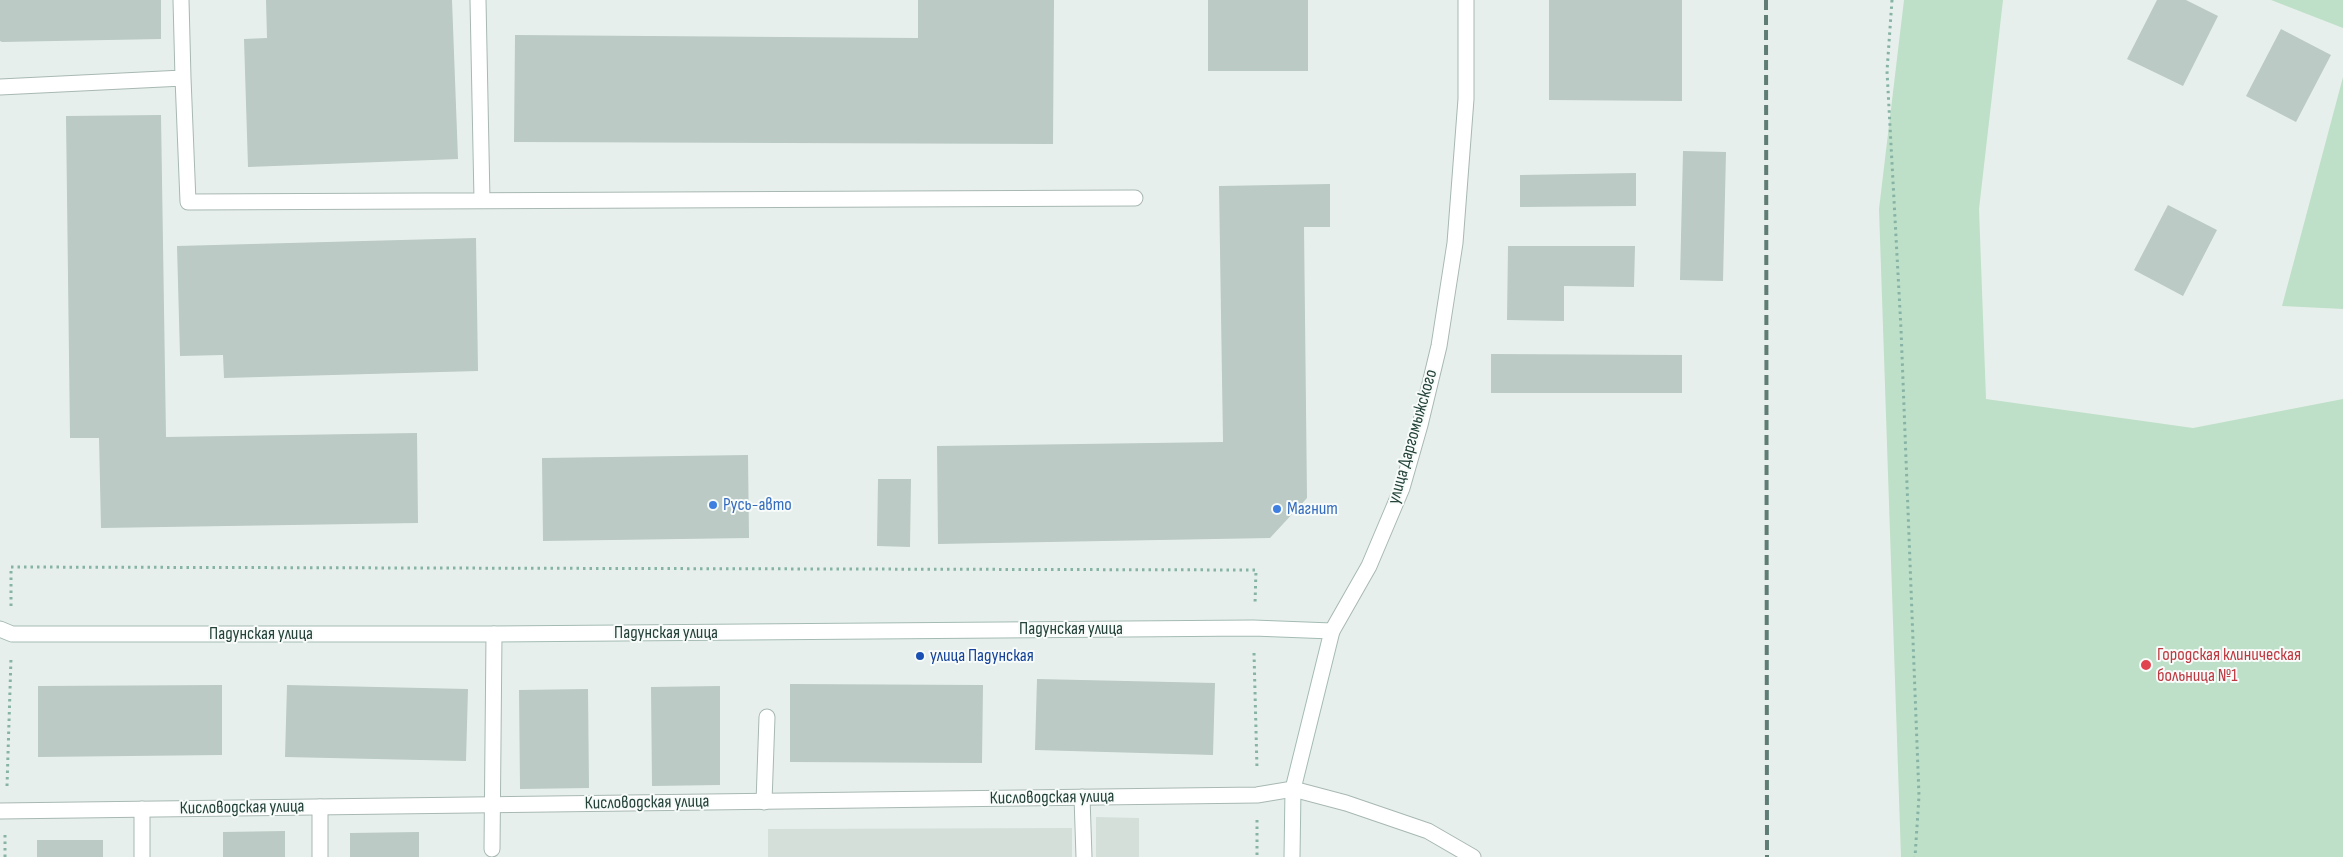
<!DOCTYPE html>
<meta charset="utf-8">
<style>
body{margin:0}
canvas{display:block;background:#e6efeb}
</style>
<canvas width="2343" height="857"></canvas>
<script>
const c = document.querySelector('canvas').getContext('2d');
c.lineJoin = 'round';
function paint(path, color) {
  c.fillStyle = color;
  c.fill(path, 'evenodd');
}
function stroke(path, color, width, dash) {
  c.strokeStyle = color;
  c.lineWidth = width;
  c.lineCap = dash ? 'butt' : 'round';
  c.setLineDash(dash || []);
  c.stroke(path);
}
function write(font, color, halo, rows, align = 'center') {
  c.font = font + ' "Sofia Sans Condensed",sans-serif';
  c.lineWidth = 4;
  c.setLineDash([]);
  c.textBaseline = 'middle';
  c.strokeStyle = halo;
  c.fillStyle = color;
  for (const [text, x, y, turn = 0] of rows) {
    c.save();
    c.translate(x, y);
    c.rotate((+turn || 0) * Math.PI / 180);
    c.textAlign = isNaN(turn) ? turn : align;
    if (halo) c.strokeText(text, 0, 0);
    c.fillText(text, 0, 0);
    c.restore();
  }
}
paint(new Path2D(`
 M 1096,817 L 1139,818 L 1139,857 L 1096,857 Z
 M 1072,828 L 1072,857 L 768,857 L 768,829 Z`), '#d4dfda');
paint(new Path2D(`
 M 1904,0 L 2003,0 L 1979,209 L 1986,399 L 2193,428 L 2343,399 L 2343,857 L 1901,857 L 1879,209 Z
 M 2271,0 L 2343,0 L 2343,28 Z
 M 2343,77 L 2343,309 L 2282,306 Z`), '#bfe0c8');
paint(new Path2D(`
 M 0,0 L 161,0 L 161,39 L 2,42 L 0,41 Z
 M 266,0 L 452,0 L 458,159 L 248,167 L 244,39 L 267,38 Z
 M 918,0 L 1054,0 L 1053,144 L 514,142 L 515,35 L 918,38 Z
 M 1208,0 L 1308,0 L 1308,71 L 1208,71 Z
 M 1549,0 L 1682,0 L 1682,101 L 1549,100 Z
 M 2157,0 L 2186,0 L 2218,16 L 2183,86 L 2127,59 Z
 M 2281,29 L 2331,55 L 2296,122 L 2246,96 Z
 M 161,115 L 166,437 L 417,433 L 418,523 L 101,528 L 99,438 L 70,438 L 66,116 Z
 M 1683,151 L 1726,152 L 1723,281 L 1680,280 Z
 M 1636,173 L 1636,206 L 1520,207 L 1520,175 Z
 M 1330,184 L 1330,227 L 1304,227 L 1307,498 L 1270,538 L 938,544 L 937,446 L 1223,442 L 1219,186 Z
 M 2168,205 L 2217,230 L 2183,296 L 2134,270 Z
 M 476,238 L 478,371 L 224,378 L 223,355 L 180,356 L 177,246 Z
 M 1508,246 L 1635,246 L 1634,287 L 1564,286 L 1564,321 L 1507,320 Z
 M 1491,354 L 1682,355 L 1682,393 L 1491,393 Z
 M 748,455 L 749,538 L 543,541 L 542,458 Z
 M 878,479 L 911,479 L 910,547 L 877,546 Z
 M 1037,679 L 1215,683 L 1213,755 L 1035,750 Z
 M 790,684 L 983,685 L 982,763 L 790,762 Z
 M 222,685 L 222,755 L 38,757 L 38,686 Z
 M 287,685 L 468,689 L 466,761 L 285,757 Z
 M 720,686 L 720,785 L 652,786 L 651,687 Z
 M 588,689 L 589,788 L 520,789 L 519,690 Z
 M 285,831 L 285,857 L 223,857 L 223,832 Z
 M 419,832 L 419,857 L 350,857 L 350,833 Z
 M 37,840 L 103,840 L 103,857 L 37,857 Z`), '#bbcac4');
const lane = new Path2D(`
 M 478,0 L 482,200
 M 183,78 L 188,202 L 1135,198
 M 0,87 L 183,78 L 181,0
 M 1293,789 L 1346,803 L 1428,831 L 1473,857
 M 1082,797 L 1084,857
 M 764,802 L 767,717
 M 142,809 L 142,857
 M 492,849 L 494,634
 M 320,857 L 320,807`);
const street = new Path2D(`
 M 1332,631 L 1369,566 L 1402,488 L 1420,425 L 1439,346 L 1455,243 L 1466,99 L 1466,0
 M 0,811 L 1257,795 L 1293,789`);
const secondary = new Path2D(`
 M 0,629 L 12,634 L 494,634 L 1253,628 L 1332,631 L 1293,789 L 1292,857`);
stroke(lane, '#a8b8b2', 17);
stroke(street, '#a8b8b2', 17);
stroke(secondary, '#a4bbb3', 17);
stroke(new Path2D(`
 M 1892,0 L 1887,71 L 1901,329 L 1919,796 L 1915,857
 M 11,606 L 11,567 L 1256,570 L 1255,604
 M 1254,653 L 1257,769
 M 7,786 L 11,658
 M 1257,820 L 1257,857
 M 5,857 L 5,835`), '#86b3a5', 3, [2.5, 4]);
stroke(lane, '#fff', 15);
stroke(street, '#fff', 15);
stroke(secondary, '#fff', 15);
stroke(new Path2D(`
 M 1766,0 L 1767,857`), '#5f7d75', 4, [10, 5]);
for (const [x, y, r, color] of [
 [713,505,5,"#3f7fe0"],
 [1277,509,5,"#3f7fe0"],
 [920,656,5,"#1a4fb4"],
 [2146,665,6,"#e0444e"]
]) {
  const dot = new Path2D();
  dot.arc(x, y, r, 0, 2 * Math.PI);
  c.fillStyle = color;
  c.fill(dot);
  stroke(dot, '#f7fbf9', 2);
}
write('18px', '#24423a', '#f7fbf9', [
 ["улица Даргомыжского",1413,437,-74],
 ["Падунская улица",1071,629],
 ["Падунская улица",666,633],
 ["Падунская улица",261,634],
 ["Кисловодская улица",1052,798,-1],
 ["Кисловодская улица",647,803,-1],
 ["Кисловодская улица",242,808,-1]
]);
write('18px', '#366cbe', '#f7fbf9', [
 ["Русь-авто",723,505],
 ["Магнит",1287,509]
], 'left');
write('18px', '#be3a42', '#f7fbf9', [
 ["Городская клиническая",2157,655],
 ["больница №1",2157,676]
], 'left');
write('18px', '#164399', '#f7fbf9', [
 ["улица Падунская",930,656]
], 'left');
</script>
